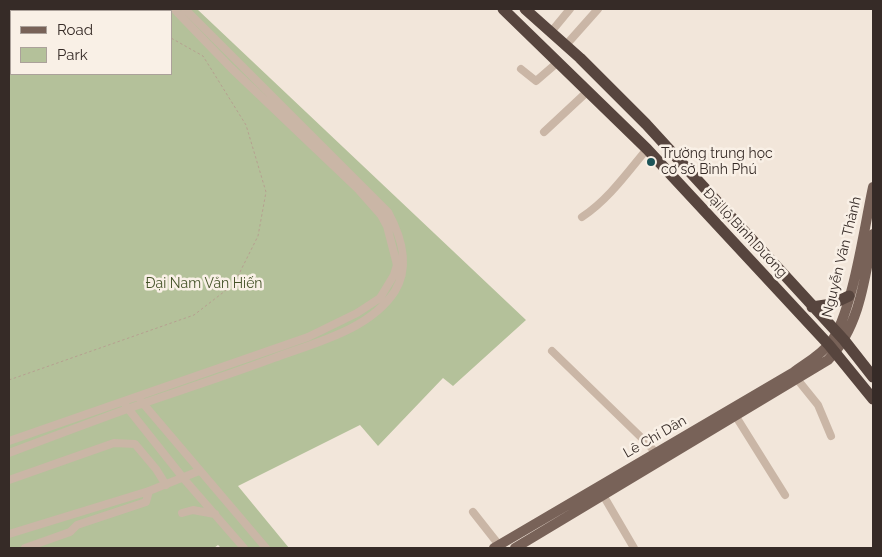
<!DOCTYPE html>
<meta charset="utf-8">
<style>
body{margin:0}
#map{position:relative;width:882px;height:557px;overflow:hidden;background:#f2e6da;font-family:Raleway,sans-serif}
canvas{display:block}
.frame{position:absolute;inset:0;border:10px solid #362b27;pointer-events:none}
.legend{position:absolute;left:10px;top:10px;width:162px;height:65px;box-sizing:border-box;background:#f9f0e6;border:1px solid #aba19a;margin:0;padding:6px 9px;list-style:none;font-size:15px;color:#362b27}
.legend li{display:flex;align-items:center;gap:10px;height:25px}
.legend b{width:25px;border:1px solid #aba19a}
</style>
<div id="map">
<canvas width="882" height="557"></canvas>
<div class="frame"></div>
<ul class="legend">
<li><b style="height:6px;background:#786258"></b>Road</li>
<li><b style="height:14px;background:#b4c19a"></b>Park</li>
</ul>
</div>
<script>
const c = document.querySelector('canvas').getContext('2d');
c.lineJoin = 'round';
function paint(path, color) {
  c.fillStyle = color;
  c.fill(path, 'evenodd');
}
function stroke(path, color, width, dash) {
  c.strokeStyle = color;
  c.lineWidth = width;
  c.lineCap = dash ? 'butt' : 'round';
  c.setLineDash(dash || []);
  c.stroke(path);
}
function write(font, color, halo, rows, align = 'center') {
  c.font = font + ' Raleway,sans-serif';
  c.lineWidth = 5;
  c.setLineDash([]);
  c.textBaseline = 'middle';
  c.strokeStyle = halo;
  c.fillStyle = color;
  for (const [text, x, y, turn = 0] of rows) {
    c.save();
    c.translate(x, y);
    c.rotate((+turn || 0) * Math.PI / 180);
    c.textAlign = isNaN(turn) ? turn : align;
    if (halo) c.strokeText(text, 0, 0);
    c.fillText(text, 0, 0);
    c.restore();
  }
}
paint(new Path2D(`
 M 9,9 L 197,9 L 526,320 L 453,386 L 443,378 L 378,446 L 360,425 L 238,486 L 289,548 L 221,548 L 218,545 L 214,548 L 9,548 ZM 11,11 L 171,11 L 171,74 L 11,74 Z`), '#b4c19a');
stroke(new Path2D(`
 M 9,53 L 11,52
 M 9,380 L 194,315 L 234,284 L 258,236 L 266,192 L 246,125 L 203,56 L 171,38`), '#b6a090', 1, [2.5, 2.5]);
stroke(new Path2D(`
 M 551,32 L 570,9
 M 566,45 L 598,9
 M 521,69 L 536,81 L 558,62
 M 544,132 L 588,91
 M 582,217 C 608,200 627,173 647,149
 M 552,351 L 649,445 L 659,457
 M 797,379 L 818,405 L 831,436
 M 141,401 L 266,548
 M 126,406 L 184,479 L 244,548
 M 735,415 L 785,495
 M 9,441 L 308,337 L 357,313 L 380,298 L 394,275 L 397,265 L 395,257 L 387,226 L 381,215 L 358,189 L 231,68 L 174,9
 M 9,453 C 54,436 99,419 144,403 C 188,388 231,374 274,358 C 314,343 370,330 395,291 C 411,265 401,236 388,212 L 185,9
 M 9,480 L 114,443 L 135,444 L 156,469 L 166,485
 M 603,495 L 634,548
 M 473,512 L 499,545
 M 182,513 L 193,510 L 215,514
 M 9,534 L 149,491 L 199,471
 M 25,548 L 70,532 L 77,525 L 146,502 L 149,491`), '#cab6a6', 8);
stroke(new Path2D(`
 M 494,548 L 794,372 C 806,363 821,355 830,343 C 852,317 865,223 873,187
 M 515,548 L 828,360 C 860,327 865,277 873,234`), '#786258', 10);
stroke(new Path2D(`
 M 503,9 L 647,149 L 829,345 L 873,399
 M 525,9 L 580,58 L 646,124 L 844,340 L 873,377
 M 812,307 L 832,304 L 849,296`), '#57453e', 11);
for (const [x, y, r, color] of [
 [651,162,5,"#1c5458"]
]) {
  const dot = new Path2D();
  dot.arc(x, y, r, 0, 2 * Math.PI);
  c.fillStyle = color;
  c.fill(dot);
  stroke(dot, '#f9f0e6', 2);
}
write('14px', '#362b27', '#f9f0e6', [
 ["Trường trung học",661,154],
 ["cơ sở Bình Phú",661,170]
], 'left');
write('14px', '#362b27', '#f9f0e6', [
 ["Đại lộ Bình Dương",745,233,47],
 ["Nguyễn Văn Thành",842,257,-76],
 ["Lê Chí Dân",655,437,-30]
]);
write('14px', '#46542a', '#f9f0e6', [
 ["Đại Nam Văn Hiến",204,284]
]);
</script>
